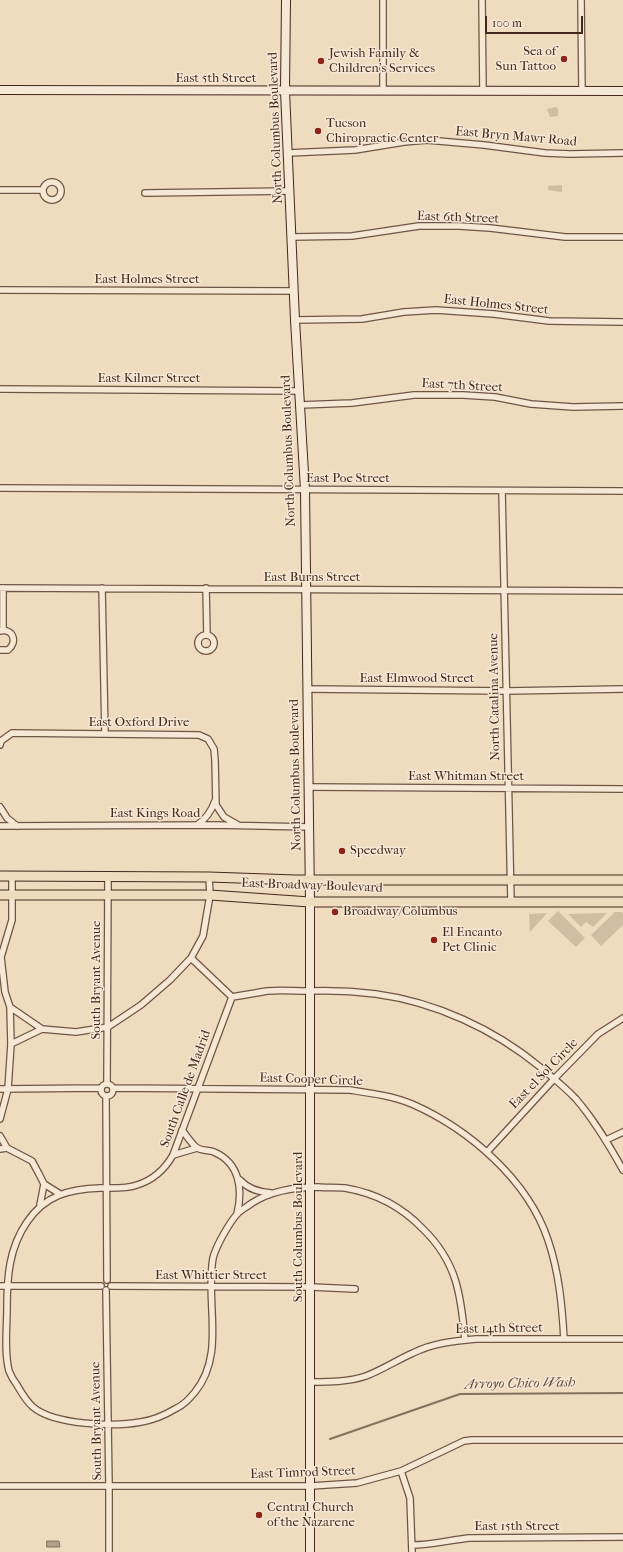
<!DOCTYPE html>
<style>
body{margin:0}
#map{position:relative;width:623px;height:1552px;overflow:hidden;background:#efdbbe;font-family:"IM FELL French Canon",serif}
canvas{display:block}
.scale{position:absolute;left:485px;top:16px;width:98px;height:18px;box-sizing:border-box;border:2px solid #44281b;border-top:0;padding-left:5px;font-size:12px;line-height:14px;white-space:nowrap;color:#44281b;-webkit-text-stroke:3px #f5e8d5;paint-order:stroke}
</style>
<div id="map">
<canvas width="623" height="1552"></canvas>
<div class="scale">100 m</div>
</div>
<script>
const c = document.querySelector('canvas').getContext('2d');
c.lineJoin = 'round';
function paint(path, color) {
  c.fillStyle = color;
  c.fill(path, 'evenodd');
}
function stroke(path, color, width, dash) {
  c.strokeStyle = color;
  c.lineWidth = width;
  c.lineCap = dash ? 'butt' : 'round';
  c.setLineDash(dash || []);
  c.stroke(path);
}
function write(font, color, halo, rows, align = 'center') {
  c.font = font + ' "IM FELL French Canon",serif';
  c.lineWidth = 3;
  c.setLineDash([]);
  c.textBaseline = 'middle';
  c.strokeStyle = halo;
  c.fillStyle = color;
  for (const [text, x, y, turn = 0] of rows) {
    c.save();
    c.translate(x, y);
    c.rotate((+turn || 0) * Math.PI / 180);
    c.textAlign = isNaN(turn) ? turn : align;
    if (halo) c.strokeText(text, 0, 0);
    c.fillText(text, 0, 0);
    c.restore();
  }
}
paint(new Path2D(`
 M 556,107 L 558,109 L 558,116 L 550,117 L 547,109 Z
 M 562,185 L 562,192 L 548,190 L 548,186 Z
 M 558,911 L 585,938 L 576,947 L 548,921 Z
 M 615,912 L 622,912 L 623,913 L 623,925 L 601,946 L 591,935 Z
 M 547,913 L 530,932 L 529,914 Z
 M 607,913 L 593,927 L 586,922 L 581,927 L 568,914 Z`), '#d2bda2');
const water = new Path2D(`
 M 47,1541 L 59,1541 L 60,1547 L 47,1547 Z`);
paint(water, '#b59e87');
stroke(water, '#886f5c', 1);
stroke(new Path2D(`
 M 330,1439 L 460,1394 L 623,1393`), '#886f5c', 2);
const street = new Path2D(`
 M 482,0 L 483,91
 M 581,0 L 582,91
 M 383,91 L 383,0
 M 288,153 L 355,150 L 404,142 L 427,140 L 484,145 L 545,153 L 570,154 L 623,153
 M43 191a9 9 0 1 1 18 0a9 9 0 1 1-18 0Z
 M 0,190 L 43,190
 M 145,193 L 290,191
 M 292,237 L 352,236 L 419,226 L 459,226 L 490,228 L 565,237 L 623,237
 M 0,290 L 294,291
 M 295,320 L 362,319 L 404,312 L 436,310 L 494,314 L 549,321 L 623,322
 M 0,389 L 299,391
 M 300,405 L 352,403 L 414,395 L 463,395 L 495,397 L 531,404 L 573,407 L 623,406
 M 0,488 L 623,491
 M 502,491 L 511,902
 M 0,588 L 623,591
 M 3,588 L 3,630
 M 102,588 L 105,734
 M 206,588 L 207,635
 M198 643a8 8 0 1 1 16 0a8 8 0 1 1-16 0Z
 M 0,650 L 8,650 C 18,642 13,628 0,631
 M 308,689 L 506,691 L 623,689
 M 0,745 L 1,741 L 12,733 L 199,735 L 208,739 L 214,749 L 215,760 L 216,805 L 224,817 L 238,825
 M 309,787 L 623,789
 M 0,807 L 7,818 L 17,826
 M 197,825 C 206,819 211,812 215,801
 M 0,826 L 215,825 L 309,827
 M 191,958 L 232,997
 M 232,997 L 173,1155 C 165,1169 153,1180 137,1185 C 126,1189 112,1188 100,1188 C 70,1189 45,1195 27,1222 C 9,1248 7,1277 7,1308 C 7,1328 4,1352 9,1371 C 11,1376 14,1381 17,1385 C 21,1392 26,1401 33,1407 C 54,1425 114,1427 141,1422 C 153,1420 165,1415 175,1409 C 184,1405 189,1399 195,1392 C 226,1354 205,1302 213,1258 C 216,1246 230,1221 239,1212 C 243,1209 248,1206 252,1203 C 271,1191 296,1187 318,1187 C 327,1188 336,1187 345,1188 C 375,1193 402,1207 423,1229 C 457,1262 461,1295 465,1340
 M 232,997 C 244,995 256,993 267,991 C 280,990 294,991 307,991 C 330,990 353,991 376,994 C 435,1002 494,1029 540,1067 C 552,1077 565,1087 576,1099 C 595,1121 609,1145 623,1170
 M 10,1007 L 42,1029
 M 11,1044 L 42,1029 L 76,1032 L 108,1027 L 141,1005 L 170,980 L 191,958 L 203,936 L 210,895 L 209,877
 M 107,1084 L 108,876
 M101 1090a6 6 0 1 1 12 0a6 6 0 1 1-12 0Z
 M 113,1088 L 350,1090 C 370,1093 393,1096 412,1104 C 469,1129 528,1180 548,1240 C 559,1272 562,1305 564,1339
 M 0,1089 L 101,1088
 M 106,1096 L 107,1280
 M 0,1119 L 8,1089 L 11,1044 L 10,1007 L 5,992 L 1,957 L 12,920 L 12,876
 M 182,1130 C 187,1136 191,1143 196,1147 C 200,1151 209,1150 214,1152 C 240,1163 243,1190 237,1214
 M 0,1136 L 7,1148
 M 606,1140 L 623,1132
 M 0,1149 L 7,1148 L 32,1161 L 39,1174 L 44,1184 L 60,1194
 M 487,1152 L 554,1079 L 598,1034 L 623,1018
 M 173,1155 L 197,1148
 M 240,1180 C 248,1189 258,1192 271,1193
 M 40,1205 L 44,1184
 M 0,1286 L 101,1286
 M 111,1286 L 311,1287 L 355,1289
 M 106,1290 L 109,1486 L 109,1552
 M 311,1382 C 329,1382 348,1382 366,1376 C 382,1370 397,1360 413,1353 C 433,1343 454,1341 476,1339 L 623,1339
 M 401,1471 L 410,1498 L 412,1552
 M 0,1486 L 311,1486 L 357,1483 L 401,1471 L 464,1441 L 472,1440 L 623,1440
 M 412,1545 C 431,1545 450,1540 469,1538 L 623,1537`);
const secondary = new Path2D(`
 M 286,0 L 285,91 L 295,320 L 305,490 L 310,902 L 310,1552
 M 0,90 L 623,91`);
const primary = new Path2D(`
 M 0,876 L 209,877 L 296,880 L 623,880
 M 0,895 L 210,895 L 310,902 L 623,902`);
stroke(street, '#6f5544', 8);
stroke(secondary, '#44281b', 10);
stroke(primary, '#44281b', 11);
stroke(street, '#f5e8d5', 5.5);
stroke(secondary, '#f5e8d5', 8);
stroke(primary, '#efdbbe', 9);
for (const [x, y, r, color] of [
 [564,59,4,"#8f2418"],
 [321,61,4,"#8f2418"],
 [318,131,4,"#8f2418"],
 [342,851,4,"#8f2418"],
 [335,912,4,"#8f2418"],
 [434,940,4,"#8f2418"],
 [259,1515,4,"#8f2418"]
]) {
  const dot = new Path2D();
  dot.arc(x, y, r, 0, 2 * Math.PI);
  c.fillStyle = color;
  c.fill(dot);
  stroke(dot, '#f5e8d5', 1.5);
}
write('13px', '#44281b', '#f5e8d5', [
 ["Sea of",556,52,"right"],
 ["Sun Tattoo",556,67,"right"],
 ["Jewish Family &",329,54],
 ["Children's Services",329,69],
 ["Tucson",326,124],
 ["Chiropractic Center",326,139],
 ["Speedway",350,851],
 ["Broadway/Columbus",343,912],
 ["El Encanto",442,933],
 ["Pet Clinic",442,948],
 ["Central Church",267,1508],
 ["of the Nazarene",267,1523]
], 'left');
write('13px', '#44281b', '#f5e8d5', [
 ["East 5th Street",216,79],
 ["North Columbus Boulevard",276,128,-92],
 ["East Bryn Mawr Road",516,137,5],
 ["East 6th Street",458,218,2],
 ["East Holmes Street",147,280],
 ["East Holmes Street",496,305,6],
 ["East Kilmer Street",149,379],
 ["East 7th Street",462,386,3],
 ["North Columbus Boulevard",289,451,-92],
 ["East Poe Street",348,479],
 ["East Burns Street",312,578],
 ["East Elmwood Street",417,679],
 ["North Catalina Avenue",495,697,-91],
 ["East Oxford Drive",139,723],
 ["North Columbus Boulevard",296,775,-91],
 ["East Whitman Street",466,777],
 ["East Kings Road",155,814],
 ["East Broadway Boulevard",312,886,2],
 ["South Bryant Avenue",97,980,-90],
 ["East el Sol Circle",544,1074,-46],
 ["East Cooper Circle",311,1080,2],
 ["South Calle de Madrid",186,1089,-70],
 ["South Columbus Boulevard",299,1227,-90],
 ["East Whittier Street",211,1276],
 ["East 14th Street",499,1329,-1],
 ["South Bryant Avenue",97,1421,-91],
 ["East Timrod Street",303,1473,-2],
 ["East 15th Street",517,1527]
]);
write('italic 14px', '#664b3b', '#f5e8d5', [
 ["Arroyo Chico Wash",520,1384,-1]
]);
</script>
